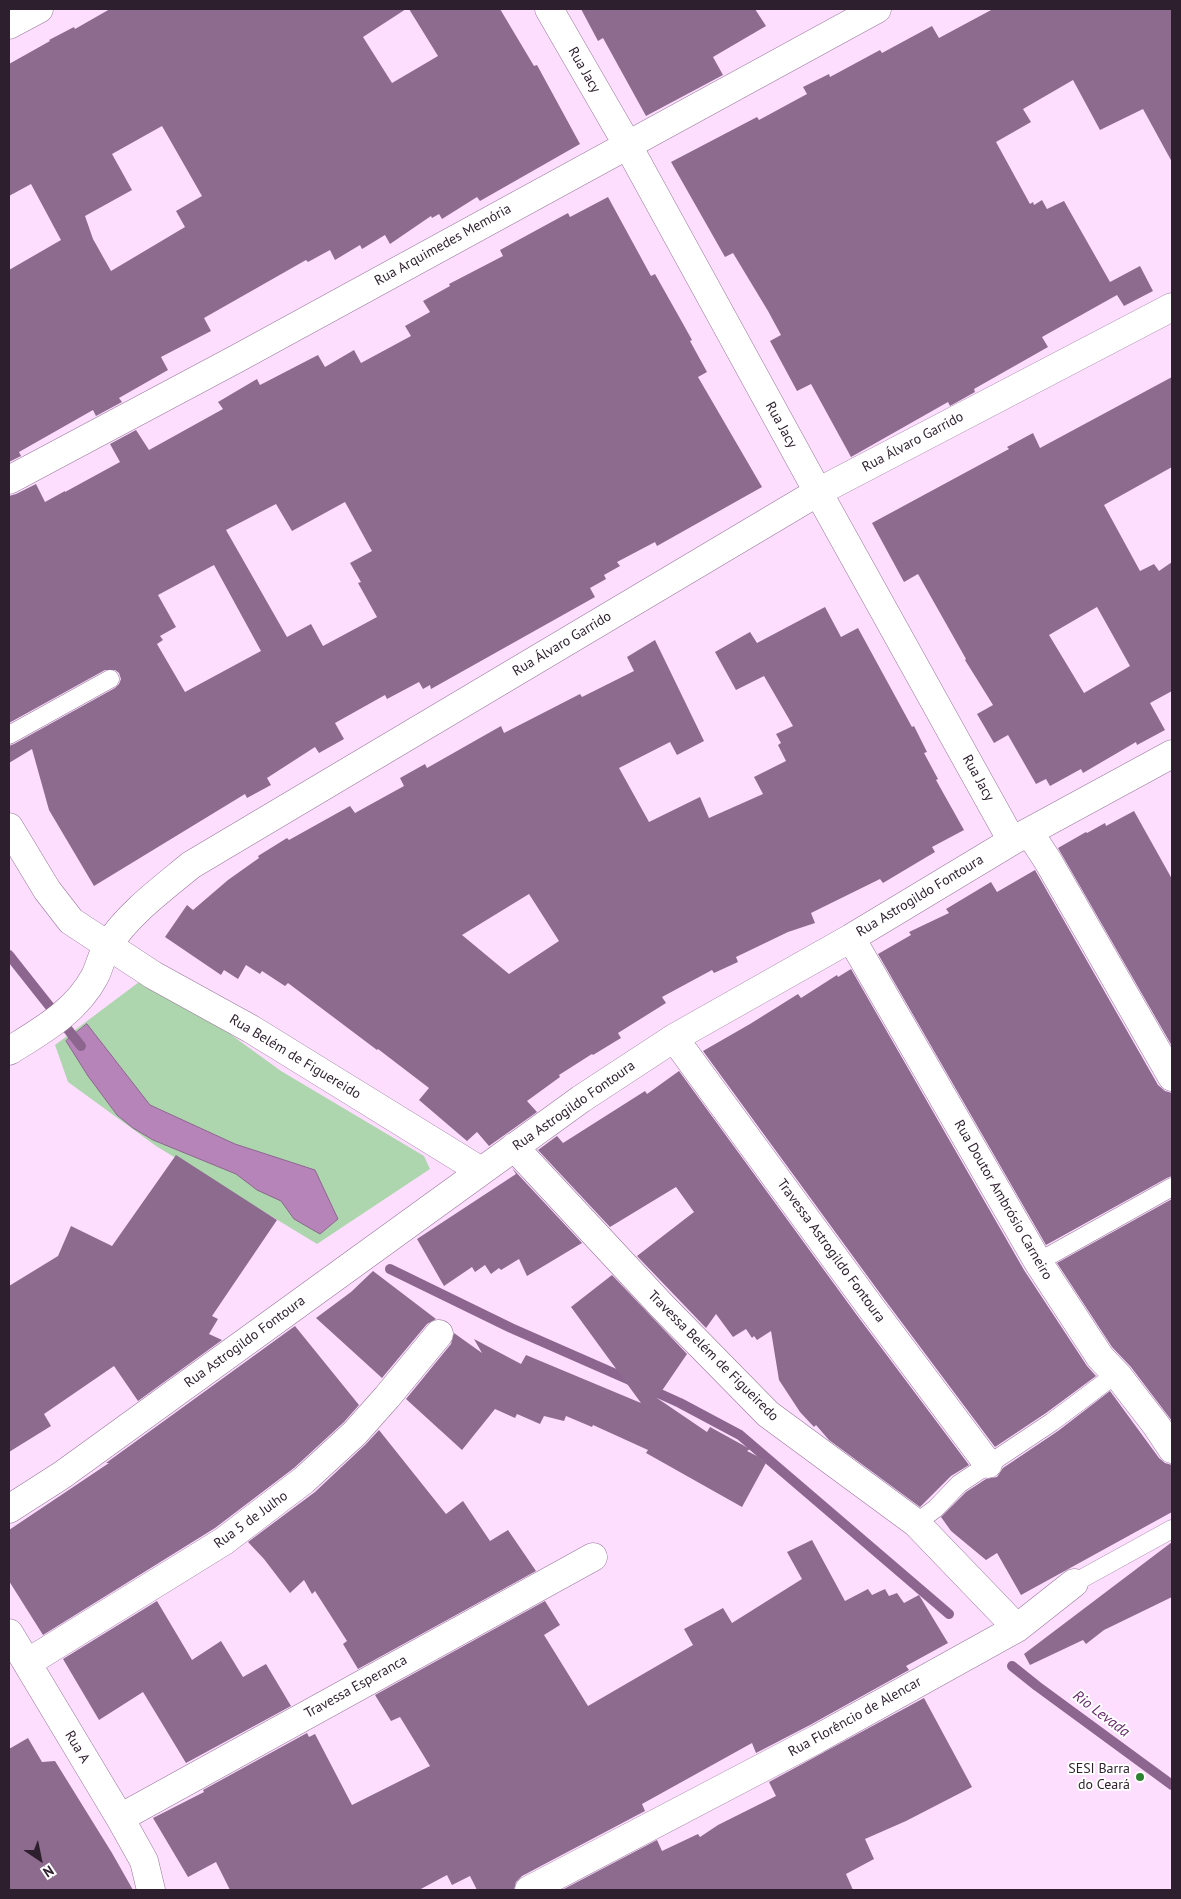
<!DOCTYPE html>
<meta charset="utf-8">
<style>
body{margin:0}
#map{position:relative;width:1181px;height:1899px;overflow:hidden;background:#fddeff;font-family:"PT Sans",sans-serif}
canvas{display:block}
.frame{position:absolute;inset:0;border:10px solid #2d1f2e;pointer-events:none}
.north{position:absolute;left:15px;top:1834px;width:50px;height:50px;-webkit-text-stroke:4px #fff;paint-order:stroke;rotate:146deg;font-size:14px;font-weight:700;line-height:20px;text-align:center;color:#2d1f2e}
.north::after{content:'';display:block;margin:auto;width:18px;height:22px;background:#2d1f2e;clip-path:polygon(50% 0,100% 100%,50% 72%,0 100%)}
</style>
<div id="map">
<canvas width="1181" height="1899"></canvas>
<div class="frame"></div>
<div class="north">N</div>
</div>
<script>
const c = document.querySelector('canvas').getContext('2d');
c.lineJoin = 'round';
function paint(path, color) {
  c.fillStyle = color;
  c.fill(path, 'evenodd');
}
function stroke(path, color, width, dash) {
  c.strokeStyle = color;
  c.lineWidth = width;
  c.lineCap = dash ? 'butt' : 'round';
  c.setLineDash(dash || []);
  c.stroke(path);
}
function write(font, color, halo, rows, align = 'center') {
  c.font = font + ' "PT Sans",sans-serif';
  c.lineWidth = 4;
  c.setLineDash([]);
  c.textBaseline = 'middle';
  c.strokeStyle = halo;
  c.fillStyle = color;
  for (const [text, x, y, turn = 0] of rows) {
    c.save();
    c.translate(x, y);
    c.rotate((+turn || 0) * Math.PI / 180);
    c.textAlign = isNaN(turn) ? turn : align;
    if (halo) c.strokeText(text, 0, 0);
    c.fillText(text, 0, 0);
    c.restore();
  }
}
paint(new Path2D(`
 M 157,981 L 281,1071 L 424,1156 L 430,1169 L 317,1244 L 156,1146 L 68,1082 L 55,1045 L 139,982 Z`), '#aed6ae');
const water = new Path2D(`
 M 87,1024 L 150,1105 L 235,1144 L 315,1170 L 338,1219 L 320,1234 L 294,1219 L 281,1201 L 257,1190 L 236,1174 L 153,1140 L 133,1128 L 117,1115 L 88,1076 L 66,1041 Z`);
paint(water, '#b684b9');
stroke(water, '#8d668f', 1);
stroke(new Path2D(`
 M 9,955 L 81,1046
 M 390,1269 L 511,1328 L 634,1382
 M 647,1388 L 680,1403 L 740,1435 L 949,1614
 M 1012,1666 L 1037,1686 L 1172,1785`), '#8d668f', 10);
paint(new Path2D(`
 M 110,9 L 406,9 L 363,37 L 392,83 L 438,56 L 409,9 L 500,9 L 534,66 L 537,65 L 580,144 L 480,201 L 477,197 L 442,219 L 439,214 L 432,218 L 431,216 L 390,244 L 385,235 L 362,249 L 360,245 L 335,260 L 330,250 L 308,262 L 306,260 L 204,318 L 211,331 L 161,357 L 168,370 L 119,398 L 122,402 L 96,416 L 93,410 L 19,452 L 21,456 L 9,462 L 9,270 L 61,240 L 31,184 L 9,196 L 9,64 L 50,41 L 49,40 L 74,27 L 75,29 ZM 162,126 L 202,196 L 176,211 L 185,227 L 111,271 L 93,239 L 85,216 L 132,190 L 112,154 Z
 M 581,9 L 755,9 L 766,26 L 713,57 L 723,75 L 646,116 L 603,38 L 598,41 Z
 M 993,9 L 1172,9 L 1172,162 L 1143,109 L 1100,130 L 1073,80 L 1023,109 L 1031,122 L 996,142 L 1030,204 L 1033,202 L 1034,205 L 1042,200 L 1047,209 L 1064,201 L 1110,282 L 1140,266 L 1153,291 L 1124,306 L 1117,295 L 1042,337 L 1048,347 L 974,389 L 975,392 L 950,406 L 948,402 L 851,457 L 811,384 L 797,391 L 770,341 L 781,335 L 768,311 L 733,253 L 725,257 L 671,162 L 757,117 L 759,120 L 807,94 L 803,87 L 829,74 L 830,77 L 880,50 L 882,53 L 932,26 L 939,38 Z
 M 608,197 L 651,276 L 655,274 L 682,322 L 692,340 L 690,341 L 707,372 L 698,377 L 762,487 L 657,546 L 655,542 L 617,562 L 620,566 L 604,575 L 606,579 L 590,588 L 595,597 L 431,689 L 430,685 L 423,689 L 419,682 L 387,699 L 385,695 L 335,723 L 344,739 L 319,753 L 315,747 L 267,778 L 271,785 L 247,798 L 245,794 L 94,886 L 49,810 L 32,749 L 9,763 L 9,746 L 14,744 L 115,688 L 119,684 L 121,679 L 119,673 L 115,670 L 105,670 L 9,723 L 9,496 L 16,494 L 36,484 L 45,502 L 65,491 L 65,492 L 120,462 L 110,444 L 136,430 L 149,450 L 223,409 L 218,402 L 257,379 L 260,385 L 318,355 L 325,367 L 354,350 L 361,363 L 411,336 L 405,326 L 430,312 L 423,301 L 450,286 L 449,284 L 503,256 L 500,250 L 568,213 L 570,217 ZM 345,502 L 372,551 L 350,563 L 361,582 L 358,583 L 377,617 L 323,646 L 311,624 L 287,637 L 226,530 L 276,504 L 292,531 ZM 214,565 L 261,651 L 185,692 L 157,644 L 163,640 L 160,636 L 176,627 L 158,595 Z
 M 1172,377 L 1172,467 L 1104,505 L 1140,571 L 1154,564 L 1159,571 L 1172,562 L 1172,691 L 1150,703 L 1165,730 L 1137,745 L 1136,742 L 1083,773 L 1081,769 L 1050,786 L 1046,779 L 1036,784 L 1008,735 L 994,743 L 977,714 L 993,705 L 965,660 L 966,659 L 918,574 L 904,582 L 872,523 L 1009,449 L 1007,447 L 1033,433 L 1040,448 ZM 1097,607 L 1130,666 L 1084,693 L 1049,635 Z
 M 825,607 L 841,637 L 858,628 L 912,727 L 914,726 L 927,752 L 924,753 L 938,779 L 936,780 L 964,830 L 932,847 L 935,852 L 883,883 L 880,879 L 811,913 L 815,923 L 788,932 L 736,957 L 738,962 L 714,973 L 712,970 L 662,997 L 666,1003 L 618,1033 L 621,1038 L 593,1055 L 592,1054 L 559,1075 L 560,1077 L 527,1101 L 537,1112 L 489,1146 L 477,1132 L 467,1141 L 419,1100 L 429,1088 L 378,1049 L 377,1050 L 288,983 L 285,986 L 262,971 L 260,974 L 246,965 L 238,979 L 224,970 L 221,975 L 165,937 L 187,905 L 193,910 L 228,880 L 259,858 L 258,856 L 287,838 L 289,840 L 350,806 L 355,813 L 404,786 L 400,778 L 425,764 L 427,768 L 501,726 L 504,733 L 580,694 L 582,697 L 634,671 L 627,657 L 655,640 L 704,741 L 677,755 L 670,742 L 619,768 L 649,822 L 700,797 L 709,818 L 763,794 L 754,777 L 786,761 L 778,745 L 781,743 L 776,734 L 793,726 L 764,676 L 736,690 L 715,652 L 750,632 L 757,643 ZM 529,894 L 559,941 L 509,974 L 462,935 Z
 M 1134,811 L 1172,879 L 1172,1046 L 1058,848 L 1086,832 L 1087,833 L 1105,823 L 1106,826 Z
 M 1035,870 L 1158,1085 L 1165,1091 L 1172,1093 L 1172,1176 L 1167,1178 L 1046,1245 L 878,954 L 911,935 L 909,932 L 949,913 L 946,909 L 991,882 L 997,892 Z
 M 851,969 L 1024,1270 L 1087,1366 L 1096,1376 L 1046,1413 L 995,1447 L 882,1296 L 703,1051 L 750,1024 L 798,994 L 801,998 L 837,975 L 838,977 Z
 M 679,1071 L 856,1314 L 969,1465 L 951,1476 L 920,1507 L 829,1440 L 816,1425 L 814,1427 L 800,1412 L 779,1380 L 771,1331 L 757,1340 L 754,1336 L 752,1338 L 746,1329 L 733,1337 L 716,1314 L 706,1328 L 637,1256 L 694,1212 L 676,1187 L 610,1227 L 538,1150 L 557,1136 L 563,1143 L 645,1091 L 647,1094 Z
 M 176,1155 L 277,1220 L 212,1316 L 218,1319 L 209,1334 L 222,1340 L 138,1401 L 114,1366 L 44,1414 L 51,1426 L 9,1452 L 9,1286 L 58,1256 L 71,1226 L 112,1246 Z
 M 512,1168 L 582,1243 L 527,1276 L 519,1259 L 501,1270 L 499,1268 L 491,1274 L 485,1265 L 475,1272 L 472,1267 L 444,1286 L 417,1239 L 516,1174 Z
 M 1172,1199 L 1172,1421 L 1131,1367 L 1112,1347 L 1057,1263 Z
 M 373,1271 L 436,1319 L 427,1324 L 382,1378 L 316,1318 L 351,1292 Z
 M 612,1275 L 687,1354 L 657,1398 L 707,1432 L 710,1427 L 750,1449 L 747,1451 L 767,1461 L 742,1507 L 646,1453 L 648,1450 L 593,1425 L 592,1427 L 566,1416 L 564,1421 L 544,1416 L 540,1424 L 517,1414 L 515,1418 L 495,1409 L 462,1450 L 406,1399 L 451,1344 L 454,1333 L 482,1353 L 474,1339 L 521,1364 L 526,1355 L 641,1403 L 571,1307 Z
 M 295,1326 L 359,1405 L 344,1422 L 294,1468 L 215,1528 L 43,1635 L 9,1581 L 9,1530 L 109,1463 L 106,1463 Z
 M 1110,1391 L 1159,1458 L 1165,1463 L 1172,1465 L 1172,1512 L 1021,1595 L 997,1553 L 986,1560 L 951,1531 L 941,1517 L 966,1492 L 986,1479 L 997,1477 L 1003,1468 L 1058,1431 Z
 M 379,1430 L 446,1514 L 463,1501 L 490,1541 L 508,1530 L 536,1571 L 358,1669 L 343,1644 L 347,1641 L 315,1591 L 312,1594 L 304,1580 L 290,1593 L 264,1559 L 248,1542 L 315,1492 L 366,1444 Z
 M 812,1540 L 845,1601 L 868,1589 L 872,1595 L 885,1589 L 889,1596 L 897,1593 L 904,1603 L 919,1595 L 948,1643 L 906,1666 L 909,1670 L 810,1725 L 756,1753 L 752,1743 L 642,1804 L 645,1811 L 522,1876 L 516,1882 L 514,1890 L 477,1890 L 470,1876 L 452,1885 L 447,1875 L 419,1890 L 230,1890 L 216,1862 L 188,1877 L 153,1818 L 204,1792 L 203,1790 L 307,1733 L 309,1737 L 315,1734 L 352,1805 L 430,1766 L 400,1717 L 391,1721 L 375,1695 L 545,1601 L 560,1625 L 544,1635 L 588,1706 L 693,1645 L 684,1629 L 723,1608 L 732,1623 L 802,1579 L 787,1552 Z
 M 1172,1542 L 1172,1597 L 1104,1630 L 1086,1644 L 1083,1640 L 1030,1665 L 1024,1654 Z
 M 157,1601 L 192,1660 L 221,1641 L 243,1677 L 266,1664 L 291,1706 L 186,1763 L 143,1692 L 99,1720 L 63,1659 Z
 M 924,1698 L 972,1787 L 906,1821 L 865,1839 L 874,1859 L 846,1874 L 853,1890 L 562,1890 L 657,1840 L 662,1851 L 698,1834 L 700,1837 L 718,1825 L 776,1796 L 769,1782 Z
 M 28,1738 L 42,1762 L 55,1761 L 112,1853 L 133,1890 L 9,1890 L 9,1749 Z`), '#8d6b8f');
const service = new Path2D(`
 M 9,735 L 110,679
 M 1038,1262 L 1172,1187
 M 916,1523 L 935,1509 L 959,1484 L 1052,1422 L 1116,1374
 M 1074,1583 L 1172,1529`);
const minor = new Path2D(`
 M 549,9 L 627,144 L 818,492 L 1012,841
 M 9,25 L 39,9
 M 9,480 L 238,358 L 877,9
 M 9,827 L 47,890 L 71,921 L 153,975 L 251,1029 L 481,1171
 M 1029,832 L 1048,861 L 1172,1077
 M 851,938 L 1038,1262 L 1100,1357 L 1119,1377 L 1156,1425 L 1172,1449
 M 674,1038 L 869,1305 L 988,1464
 M 9,1051 C 41,1031 76,1012 95,976 C 100,966 102,954 108,945 C 129,913 162,889 191,865 L 818,492 L 1172,307
 M 514,1147 L 661,1305 L 768,1414 L 916,1523 L 1017,1628
 M 9,1509 L 62,1475 L 581,1099 L 674,1038 L 851,938 L 1012,841 L 1172,754
 M 9,1633 L 120,1818 L 144,1861 L 151,1890
 M 27,1663 L 224,1541 L 304,1480 L 355,1433 L 387,1397 L 439,1334
 M 120,1818 L 593,1557
 M 529,1890 L 817,1739 L 1017,1628 L 1074,1583`);
stroke(service, '#98769a', 19);
stroke(minor, '#98769a', 29);
stroke(service, '#fff', 18);
stroke(minor, '#fff', 28);
for (const [x, y, r, color] of [
 [1140,1777,5,"#2b8332"]
]) {
  const dot = new Path2D();
  dot.arc(x, y, r, 0, 2 * Math.PI);
  c.fillStyle = color;
  c.fill(dot);
  stroke(dot, '#fff', 2);
}
write('14px', '#2d1f2e', '#fff', [
 ["Rua Jacy",584,70,60],
 ["Rua Arquimedes Memória",443,245,-29],
 ["Rua Jacy",781,425,61],
 ["Rua Álvaro Garrido",913,442,-28],
 ["Rua Álvaro Garrido",562,644,-31],
 ["Rua Jacy",978,778,61],
 ["Rua Astrogildo Fontoura",920,896,-31],
 ["Rua Belém de Figuereido",295,1057,31],
 ["Rua Astrogildo Fontoura",574,1106,-35],
 ["Rua Doutor Ambrósio Carneiro",1003,1200,60],
 ["Travessa Astrogildo Fontoura",831,1251,54],
 ["Rua Astrogildo Fontoura",245,1342,-36],
 ["Travessa Belém de Figueiredo",713,1356,45],
 ["Rua 5 de Julho",251,1520,-36],
 ["Travessa Esperanca",356,1687,-29],
 ["Rua Florêncio de Alencar",855,1717,-29],
 ["Rua A",77,1747,59]
]);
write('14px', '#2d1f2e', '#fff', [
 ["SESI Barra",1130,1769],
 ["do Ceará",1130,1785]
], 'right');
write('italic 15px', '#672a6c', '#fff', [
 ["Rio Levada",1101,1714,37]
]);
</script>
